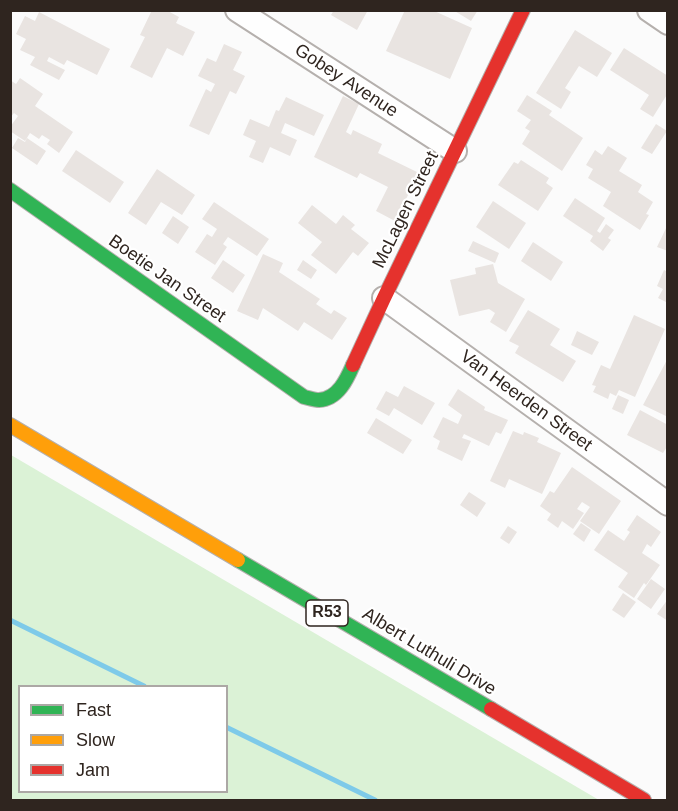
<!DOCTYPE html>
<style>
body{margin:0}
#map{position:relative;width:678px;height:811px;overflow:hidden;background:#fbfbfb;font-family:Arial,sans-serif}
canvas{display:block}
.frame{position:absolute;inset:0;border:12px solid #2f251f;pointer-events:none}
.legend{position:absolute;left:18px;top:685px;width:210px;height:108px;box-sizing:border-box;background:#fff;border:2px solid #aca8a5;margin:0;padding:8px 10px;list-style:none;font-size:18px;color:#2f251f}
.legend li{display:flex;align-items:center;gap:12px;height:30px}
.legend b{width:30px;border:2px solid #aca8a5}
</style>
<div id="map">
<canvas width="678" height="811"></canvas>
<div class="frame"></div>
<ul class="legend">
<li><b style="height:8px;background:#30b455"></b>Fast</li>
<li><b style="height:8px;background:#ff9f0a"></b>Slow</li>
<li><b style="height:8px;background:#e5322d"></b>Jam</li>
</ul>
</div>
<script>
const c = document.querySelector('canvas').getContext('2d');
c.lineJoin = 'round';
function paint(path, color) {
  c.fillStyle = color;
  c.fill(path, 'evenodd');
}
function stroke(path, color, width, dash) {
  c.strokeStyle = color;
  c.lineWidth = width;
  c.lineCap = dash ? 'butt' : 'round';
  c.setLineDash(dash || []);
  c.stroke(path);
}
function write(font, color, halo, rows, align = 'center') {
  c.font = font + ' Arial,sans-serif';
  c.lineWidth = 4.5;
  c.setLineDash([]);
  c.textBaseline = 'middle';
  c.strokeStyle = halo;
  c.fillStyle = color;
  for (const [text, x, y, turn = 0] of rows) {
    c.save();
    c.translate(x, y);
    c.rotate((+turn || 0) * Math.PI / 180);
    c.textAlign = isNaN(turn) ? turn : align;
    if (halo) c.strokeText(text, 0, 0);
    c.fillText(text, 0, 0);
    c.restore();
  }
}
paint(new Path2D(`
 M 11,455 L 599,800 L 11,800 ZM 20,686 L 226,686 L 226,792 L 20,792 Z`), '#dbf2d6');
stroke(new Path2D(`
 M 10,620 L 144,686
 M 226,727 L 375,800`), '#7ecae9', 5);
paint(new Path2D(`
 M 152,10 L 166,10 L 179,17 L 176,23 L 195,32 L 183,56 L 167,48 L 152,78 L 130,67 L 145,37 L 140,35 Z
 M 334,10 L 368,10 L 357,30 L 331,15 Z
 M 405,10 L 432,10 L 472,28 L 450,79 L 386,51 Z
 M 453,10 L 478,10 L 471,21 Z
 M 39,12 L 110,49 L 97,75 L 67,60 L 64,65 L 49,57 L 47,61 L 65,70 L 59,80 L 30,65 L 35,57 L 20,50 L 26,39 L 16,34 L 25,16 L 35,21 Z
 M 575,30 L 612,53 L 597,77 L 579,66 L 565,88 L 571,92 L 561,109 L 536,93 Z
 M 224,44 L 242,52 L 233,70 L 245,76 L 236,94 L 230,91 L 209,135 L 189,126 L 206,89 L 211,92 L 215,84 L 198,76 L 207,58 L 216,62 Z
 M 624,48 L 668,76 L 668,93 L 653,117 L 640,109 L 649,95 L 610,70 Z
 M 20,78 L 43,94 L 35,106 L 73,132 L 59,153 L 47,144 L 50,140 L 42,135 L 39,139 L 30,133 L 25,141 L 10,131 L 10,127 L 18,116 L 14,113 L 10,118 L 10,80 L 16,84 Z
 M 527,95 L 552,111 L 549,115 L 583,138 L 562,171 L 522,144 L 530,131 L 525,128 L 531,120 L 517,111 Z
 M 343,96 L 359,104 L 346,132 L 351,135 L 353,130 L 382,144 L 378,153 L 419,173 L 395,221 L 376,211 L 388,187 L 360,173 L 357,178 L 314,157 Z
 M 286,97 L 324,115 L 314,136 L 285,123 L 281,133 L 297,140 L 290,156 L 270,147 L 263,163 L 249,157 L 256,141 L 243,135 L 250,119 L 269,127 L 276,110 L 279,111 Z
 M 656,124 L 667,131 L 652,154 L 641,148 Z
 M 18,138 L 25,142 L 27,138 L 46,151 L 37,165 L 12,148 Z
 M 608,146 L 627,158 L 619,171 L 642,185 L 638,192 L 653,202 L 646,214 L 649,215 L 640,230 L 603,206 L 611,192 L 588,178 L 593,169 L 586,165 L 595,150 L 602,155 Z
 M 76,150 L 124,182 L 110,203 L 62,171 Z
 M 521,160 L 549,178 L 546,183 L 553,188 L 538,211 L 498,185 L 514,162 L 518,164 Z
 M 157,169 L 195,195 L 182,215 L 161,202 L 146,225 L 128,213 Z
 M 575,198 L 605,218 L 597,231 L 600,233 L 606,224 L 614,230 L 608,238 L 611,240 L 603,251 L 590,241 L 593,236 L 563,216 Z
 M 493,201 L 526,223 L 509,249 L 476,227 Z
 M 214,202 L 269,239 L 257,256 L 228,237 L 223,244 L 227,247 L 215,265 L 195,252 L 207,234 L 212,237 L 217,229 L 202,219 Z
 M 312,205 L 336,224 L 343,215 L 355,225 L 351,229 L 369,243 L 358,256 L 353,252 L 336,274 L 311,255 L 322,242 L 298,223 Z
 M 173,216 L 189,227 L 178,244 L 162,233 Z
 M 668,224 L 668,251 L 657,247 Z
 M 473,241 L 499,253 L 495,263 L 468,251 Z
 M 533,242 L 563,262 L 551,281 L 521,261 Z
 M 263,254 L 283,263 L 279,272 L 320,299 L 316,304 L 331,314 L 334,310 L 347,318 L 332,340 L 304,322 L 298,331 L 263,308 L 258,320 L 237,311 Z
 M 223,260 L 245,275 L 233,293 L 211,278 Z
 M 303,260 L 317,270 L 311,279 L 297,270 Z
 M 493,264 L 498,283 L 525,299 L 506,332 L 490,322 L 495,313 L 489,309 L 459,316 L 450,280 L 476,274 L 475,268 Z
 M 664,270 L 668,272 L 668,303 L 658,298 L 663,289 L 657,286 Z
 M 528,310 L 560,329 L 550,345 L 576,361 L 563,382 L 515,353 L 519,346 L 509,341 Z
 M 634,315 L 665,329 L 635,397 L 619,390 L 616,396 L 610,393 L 608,399 L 593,392 L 596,386 L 592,385 L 601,365 L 610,369 Z
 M 577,331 L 599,342 L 592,355 L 571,345 Z
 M 668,358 L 668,417 L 643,405 Z
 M 404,386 L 435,403 L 422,425 L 394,408 L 389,416 L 376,409 L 386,391 L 398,397 Z
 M 458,389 L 485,407 L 484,410 L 508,420 L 501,434 L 496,432 L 489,446 L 464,434 L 462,438 L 471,441 L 462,461 L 437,449 L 440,441 L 433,437 L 443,417 L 458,424 L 462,415 L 448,405 Z
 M 618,395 L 629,400 L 623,414 L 612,409 Z
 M 640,410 L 668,425 L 668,445 L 663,453 L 627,435 Z
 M 376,418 L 412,440 L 403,454 L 367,433 Z
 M 513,431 L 523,435 L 524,432 L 539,438 L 537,442 L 561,453 L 542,494 L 509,479 L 505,488 L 490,481 Z
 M 572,467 L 621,501 L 599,534 L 580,521 L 590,507 L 582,502 L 577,509 L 584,513 L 573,529 L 562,521 L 558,528 L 547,520 L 551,514 L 540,506 L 550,491 L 554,493 Z
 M 469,492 L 486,503 L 477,517 L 460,505 Z
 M 637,515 L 661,532 L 651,547 L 647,544 L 642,553 L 660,565 L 646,585 L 644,583 L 634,598 L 618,587 L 628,573 L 594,550 L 608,530 L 624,541 L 630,532 L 627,530 Z
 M 581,523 L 591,530 L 584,542 L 573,534 Z
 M 508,526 L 517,532 L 509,544 L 500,538 Z
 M 651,579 L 665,589 L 651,609 L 637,599 Z
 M 623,593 L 636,602 L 624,618 L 612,610 Z
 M 668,599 L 668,621 L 657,614 Z`), '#e9e4e1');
const street = new Path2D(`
 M 237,10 L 455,151
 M 649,10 L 668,23
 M 384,298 L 668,504`);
const fast = new Path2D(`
 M 10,190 L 304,397 C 309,398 315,400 319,400 C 338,399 347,379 353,365
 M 238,560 L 491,709`);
const slow = new Path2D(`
 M 10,425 L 238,560`);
const jam = new Path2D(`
 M 353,365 L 384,298 L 523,10
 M 491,709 L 644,800`);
stroke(street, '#b5b0ad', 26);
stroke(fast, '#b5b0ad', 16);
stroke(slow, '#b5b0ad', 16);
stroke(jam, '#b5b0ad', 16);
stroke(street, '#fefefe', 22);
stroke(fast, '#30b455', 14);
stroke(slow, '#ff9f0a', 14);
stroke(jam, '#e5322d', 14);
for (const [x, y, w] of [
 [327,613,42]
]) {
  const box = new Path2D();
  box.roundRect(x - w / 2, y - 13, w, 26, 4.5);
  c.fillStyle = '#fff';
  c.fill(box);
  stroke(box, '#2f251f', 1.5);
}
write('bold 16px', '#2f251f', null, [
 ["R53",327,613]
]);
write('18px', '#2f251f', '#fff', [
 ["Gobey Avenue",346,81,33],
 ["McLagen Street",406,210,-64],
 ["Boetie Jan Street",167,279,35],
 ["Van Heerden Street",526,401,36],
 ["Albert Luthuli Drive",429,652,31]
]);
</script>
